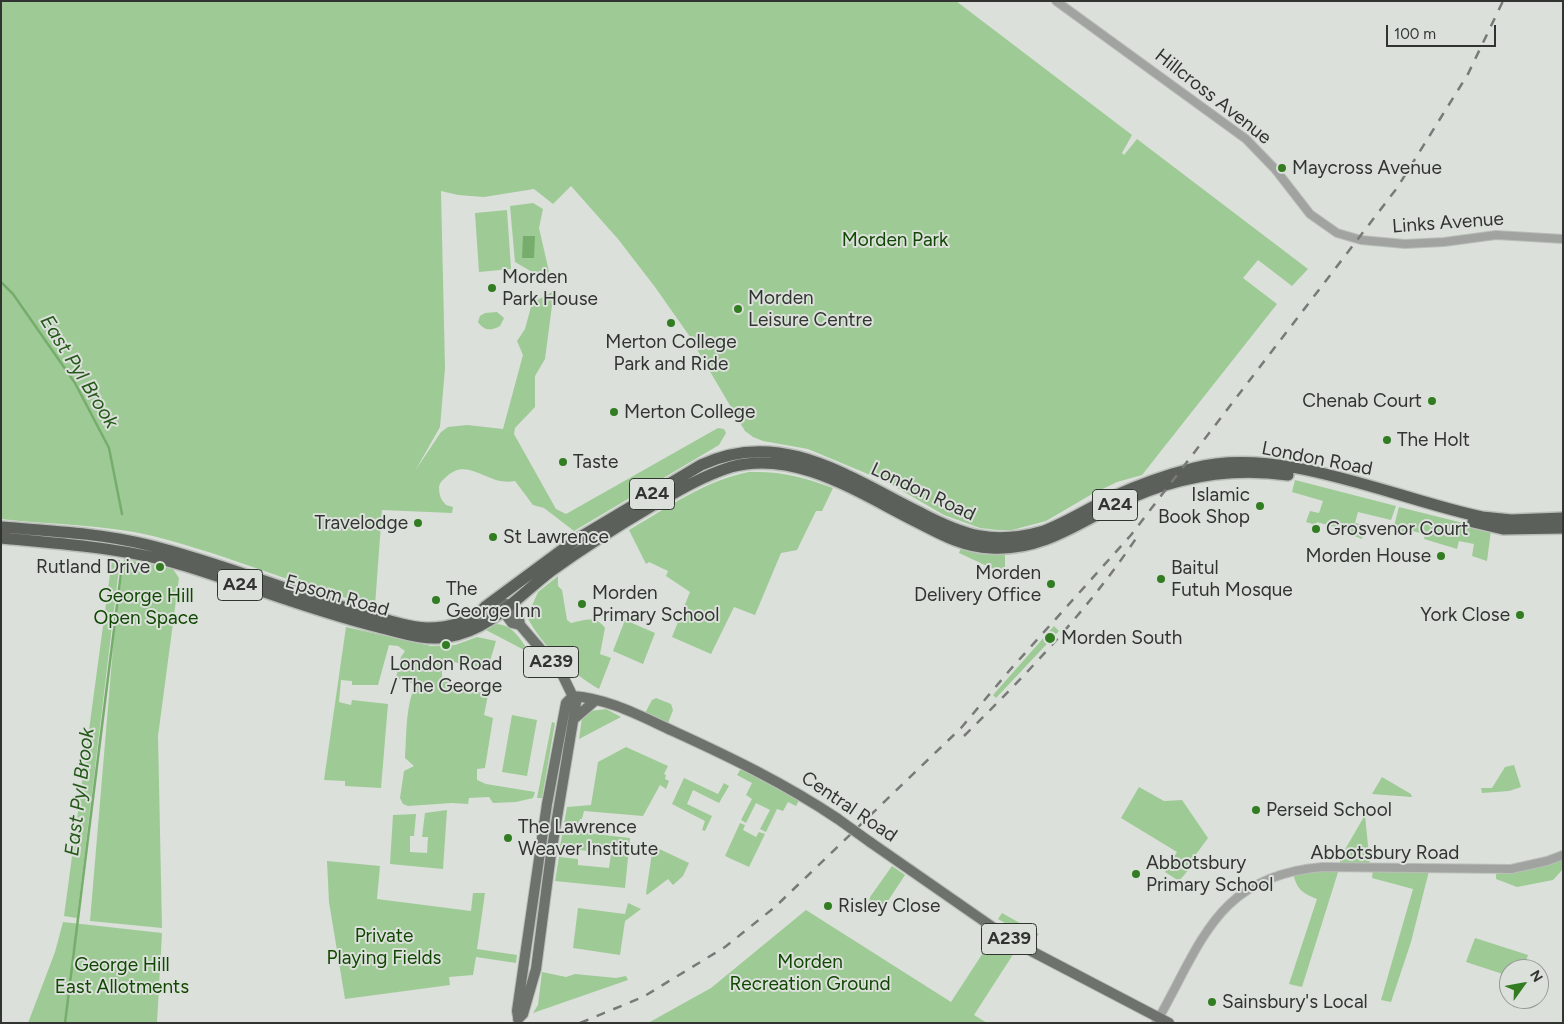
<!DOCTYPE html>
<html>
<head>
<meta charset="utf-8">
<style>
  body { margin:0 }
  #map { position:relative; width:1564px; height:1024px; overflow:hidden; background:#dbe0da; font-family:Figtree,sans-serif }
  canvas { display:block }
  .frame { position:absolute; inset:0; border:2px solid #323432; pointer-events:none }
  .north { position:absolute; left:1499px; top:959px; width:50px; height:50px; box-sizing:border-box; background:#dbe0da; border:1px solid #979b97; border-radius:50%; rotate:58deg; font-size:14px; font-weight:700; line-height:20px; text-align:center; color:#323432 }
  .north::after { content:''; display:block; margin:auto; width:18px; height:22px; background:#327c22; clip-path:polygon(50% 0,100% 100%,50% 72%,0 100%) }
  .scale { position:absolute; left:1386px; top:25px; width:110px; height:22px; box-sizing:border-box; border:2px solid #323432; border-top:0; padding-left:6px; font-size:15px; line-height:18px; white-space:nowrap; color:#323432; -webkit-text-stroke:4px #dbe0da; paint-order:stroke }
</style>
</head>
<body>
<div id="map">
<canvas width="1564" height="1024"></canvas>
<div class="frame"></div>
<div class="north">N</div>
<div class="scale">100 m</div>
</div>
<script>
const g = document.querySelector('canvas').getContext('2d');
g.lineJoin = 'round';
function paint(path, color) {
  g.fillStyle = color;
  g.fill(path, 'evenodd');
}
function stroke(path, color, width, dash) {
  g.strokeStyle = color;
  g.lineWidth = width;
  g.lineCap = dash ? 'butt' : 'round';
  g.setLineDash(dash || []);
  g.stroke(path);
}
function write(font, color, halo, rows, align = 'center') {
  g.font = font + ' Figtree,sans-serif';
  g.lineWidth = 4;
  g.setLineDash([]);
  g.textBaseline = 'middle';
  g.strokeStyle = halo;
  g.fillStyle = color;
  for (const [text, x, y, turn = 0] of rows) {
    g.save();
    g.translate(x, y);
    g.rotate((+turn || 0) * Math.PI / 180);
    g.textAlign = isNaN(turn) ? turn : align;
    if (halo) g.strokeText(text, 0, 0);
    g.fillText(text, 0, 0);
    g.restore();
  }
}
paint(new Path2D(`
  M 1,1 L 956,1 L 1132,135 L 1122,153 L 1124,155 L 1137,139 L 1308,269 L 1292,286 L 1258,260 L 1243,278 L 1277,304 L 1142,475 L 1117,482 L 1092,494 L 1046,521 L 1012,530 L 998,530 L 980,528 L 944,515 L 887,482 L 808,449 L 763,441 L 753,437 L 745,431 L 688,334 L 655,287 L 618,239 L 571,186 L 553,204 L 534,189 L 484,197 L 458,195 L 441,191 L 445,368 L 440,427 L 415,471 L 441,432 L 448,427 L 467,425 L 503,429 L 523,355 L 517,341 L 525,329 L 532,303 L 552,292 L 553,298 L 545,359 L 535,376 L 535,407 L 515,428 L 514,434 L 556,509 L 566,514 L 718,428 L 724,429 L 726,433 L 719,445 L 574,531 L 544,508 L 533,505 L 515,481 C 487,487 468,454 445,478 C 442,481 440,482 439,487 C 439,495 441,500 446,505 L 453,507 L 452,513 L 382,510 L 375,606 C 300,587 229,555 153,536 C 103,524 52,525 1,519 Z
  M 533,203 L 543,209 L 539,228 L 550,276 L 546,280 L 515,262 L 510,206 Z
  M 507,210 L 511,269 L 479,272 L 475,213 Z
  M 497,312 L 504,318 L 500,326 C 491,331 484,331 478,322 L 480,316 L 485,313 Z
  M 749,472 C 782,471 803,477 833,488 L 822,511 L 816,511 L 797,550 L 781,553 L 755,615 L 734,607 L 711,654 L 672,637 L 690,592 L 666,576 L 668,571 L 649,562 L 646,564 L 629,530 C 667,508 706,480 749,472 Z
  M 1295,480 L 1396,506 L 1391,520 L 1358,512 L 1355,523 L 1365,525 L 1362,539 L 1352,535 L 1352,532 L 1317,522 L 1316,525 L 1306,522 L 1310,511 L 1319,513 L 1323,501 L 1292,492 Z
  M 1399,507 L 1491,530 L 1487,561 L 1472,556 L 1474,544 L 1459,541 L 1457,549 L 1424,539 L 1425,534 L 1408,530 L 1407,534 L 1393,530 Z
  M 961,548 L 979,554 L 1005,555 L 1005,571 L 1002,573 L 959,553 Z
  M 112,559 L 120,560 L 77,918 L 64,916 Z
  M 124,559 L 173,569 L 179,578 L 158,736 L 162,928 L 90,921 L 114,636 Z
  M 558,576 L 558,586 L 562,590 L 567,620 L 571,623 C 585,620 596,615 605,628 L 600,654 L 611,658 L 599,689 C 570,672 543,647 527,617 L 538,592 Z
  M 625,620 L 655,633 L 643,664 L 613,651 Z
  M 495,624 C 513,624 520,639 530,653 L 484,629 Z
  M 1054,626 L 1059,631 L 996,698 L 993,695 Z
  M 346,627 L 431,646 L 455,645 L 477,637 L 496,641 L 487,671 L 447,660 L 442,670 L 442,680 L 488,695 L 484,715 L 493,718 L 485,768 L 477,769 L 477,780 L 486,784 L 535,792 L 533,798 L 516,802 L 493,803 L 489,797 L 469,798 L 468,804 L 452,803 L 408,806 L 403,804 L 400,798 L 404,771 L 414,766 L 405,758 C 407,732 405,703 418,680 L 412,683 L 396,678 L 401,657 L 405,651 L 398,646 L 389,645 L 378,685 L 352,685 L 352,681 L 341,680 L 339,702 L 351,705 L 352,700 L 388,704 L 381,788 L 345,786 L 345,781 L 324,780 Z
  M 656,698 L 671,704 L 673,710 L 667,726 L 644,715 L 652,700 Z
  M 606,709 L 621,717 L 579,739 L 582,718 L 590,711 Z
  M 512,715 L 537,720 L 527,776 L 502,772 Z
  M 552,722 L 555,723 L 542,798 L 537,798 Z
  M 626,747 L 668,766 L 664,774 L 666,775 L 665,779 L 669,781 L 666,789 L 660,785 L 643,816 L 584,811 L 582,819 L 580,819 L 578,832 L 630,838 L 625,888 L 555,881 L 559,857 L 578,859 L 578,865 L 609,868 L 611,854 L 580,850 L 579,856 L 559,852 L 567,807 L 591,805 L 598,762 Z
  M 1514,765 L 1521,787 L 1509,791 L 1482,793 L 1481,788 L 1492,788 L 1505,767 Z
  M 742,767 L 801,797 L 796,806 L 788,802 L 783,811 L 777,809 L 766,832 L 760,829 L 770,810 L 756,803 L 746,823 L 741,820 L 752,799 L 746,795 L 752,783 L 737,775 Z
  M 1382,777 L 1411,794 L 1412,797 L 1372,794 Z
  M 684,778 L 718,794 L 724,783 L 729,786 L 719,803 L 693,790 L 687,804 L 712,816 L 705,831 L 702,830 L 705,821 L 672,804 Z
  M 1139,787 L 1164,801 L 1182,800 L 1208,838 L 1194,857 L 1197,860 L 1179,881 L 1165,872 L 1177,852 L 1121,818 Z
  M 447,810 L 443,869 L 390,864 L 393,815 L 416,814 L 414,836 L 410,836 L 410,852 L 427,853 L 428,837 L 422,837 L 425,813 Z
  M 1365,815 L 1370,866 L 1340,865 L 1340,858 Z
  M 740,823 L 745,825 L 743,830 L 756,837 L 759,832 L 765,834 L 749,867 L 725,856 Z
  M 653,846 L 689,863 L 683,876 L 673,885 L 668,879 L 647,895 L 646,893 Z
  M 1563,859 L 1563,869 L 1553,880 L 1517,887 L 1496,879 L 1496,874 C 1519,872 1541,869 1563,859 Z
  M 327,861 L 380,866 L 377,899 L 471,911 L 473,893 L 485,893 L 477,949 L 517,955 L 516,963 L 476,957 L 473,975 L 449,977 L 450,985 L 345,999 L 329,902 Z
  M 892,866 L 905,875 L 884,907 L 874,909 L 869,903 L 870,897 Z
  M 1339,869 L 1302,987 L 1289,984 L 1317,899 C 1302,893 1296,889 1293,872 Z
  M 1373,869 L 1429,871 L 1411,942 L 1391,1002 L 1381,1000 L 1413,889 L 1372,878 Z
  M 628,903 L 641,909 L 625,921 L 620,955 L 573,948 L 578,908 L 625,914 Z
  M 806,910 L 951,1002 L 992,939 L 1014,953 L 974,1015 L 987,1023 L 648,1023 L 711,988 Z
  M 1002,913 L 1039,934 L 1034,940 L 998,919 Z
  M 63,922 L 162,933 L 157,1023 L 28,1023 L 55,952 Z
  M 1475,938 L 1528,955 L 1523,969 L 1509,969 L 1509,976 L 1466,962 Z
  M 542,972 L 566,977 L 575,974 L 616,978 L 626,976 L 628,980 L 533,1013 L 538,1005 Z`), '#9eca95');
paint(new Path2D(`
  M 523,236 L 535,236 L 534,258 L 522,258 Z`), '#77ad6c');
stroke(new Path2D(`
  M 1,282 L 13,294 L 75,383 L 109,448 L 122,514
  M 65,1023 L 122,565`), '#77ad6c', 2.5);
const minor = new Path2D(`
  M 1056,1 L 1246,139 L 1275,169 L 1310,214 L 1337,233 L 1361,240 L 1405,244 L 1444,242 L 1496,235 L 1563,239
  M 1156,1023 C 1202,943 1216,876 1322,867 L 1511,869 L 1547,861 L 1563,855`);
const major = new Path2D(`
  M 503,611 L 512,623 L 520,625
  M 480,613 L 488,613 L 502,603 C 513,604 519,615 520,625 L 562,674 L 576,703 L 551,854 L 536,969 L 523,1014 L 518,1019
  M 573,696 C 610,699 640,716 673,731 C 730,757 786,784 838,819
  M 575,718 L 596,700
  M 870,842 L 1014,942 L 1169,1023
  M 518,1017 L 517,1011 L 547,804 L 566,703 L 573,696`);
const highway = new Path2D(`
  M 1473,522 L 1503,529 L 1563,528
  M 1,527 C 50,531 100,533 148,545 C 219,562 286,591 357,611 C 379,617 403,627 427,628 C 446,628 473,623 485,607 L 577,539 L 701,465 C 781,427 850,478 921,513 C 940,523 959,532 980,536 C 1002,540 1023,537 1044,531 C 1068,522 1089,508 1112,497 C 1138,485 1166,475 1194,468 C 1282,445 1395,499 1482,517 L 1511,520 L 1563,518
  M 1,538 C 63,544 127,548 186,566 C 251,586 313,611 378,627 C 400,632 424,641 447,637 C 490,631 518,596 551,571 C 583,548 616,527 650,507 C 676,492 702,476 731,467 C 797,449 862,495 919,523 C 942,535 964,547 991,548 C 1038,551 1073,527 1113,506 C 1169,478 1226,466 1288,475`);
stroke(minor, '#b9beb8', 10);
stroke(major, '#b9beb8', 12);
stroke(highway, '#b9beb8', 14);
stroke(minor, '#a1a3a1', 8);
stroke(major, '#6e726d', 10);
stroke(highway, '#5c605b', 11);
stroke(new Path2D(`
  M 964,736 C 1028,673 1089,609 1139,534
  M 580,1023 L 643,997 L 725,947 L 775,907 L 961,728 L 1009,671 L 1131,535 L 1397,188 L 1468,74 L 1503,1`), '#777a76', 2.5, [9, 9]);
const majorBridge = new Path2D(`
  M 838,819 L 870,842`);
stroke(majorBridge, '#b9beb8', 12, []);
stroke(majorBridge, '#6e726d', 10);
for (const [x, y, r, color] of [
  [1282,168,5,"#327c22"],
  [492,288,5,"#327c22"],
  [738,309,5,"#327c22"],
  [671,323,5,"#327c22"],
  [1432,401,5,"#327c22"],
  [614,412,5,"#327c22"],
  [1387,440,5,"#327c22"],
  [563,462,5,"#327c22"],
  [1260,506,5,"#327c22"],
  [418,523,5,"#327c22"],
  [1316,529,5,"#327c22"],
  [493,537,5,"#327c22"],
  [1441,556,5,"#327c22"],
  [160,567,5,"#327c22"],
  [1161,579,5,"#327c22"],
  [1051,584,5,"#327c22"],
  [436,600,5,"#327c22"],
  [582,604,5,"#327c22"],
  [1520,615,5,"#327c22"],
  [1050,638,6,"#327c22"],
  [446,645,5,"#327c22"],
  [1256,810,5,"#327c22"],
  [508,838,5,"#327c22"],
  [1136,874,5,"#327c22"],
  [828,906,5,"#327c22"],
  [1212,1002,5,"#327c22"]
]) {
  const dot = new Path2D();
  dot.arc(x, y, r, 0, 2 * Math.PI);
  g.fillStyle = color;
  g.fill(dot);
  stroke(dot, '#dbe0da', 2);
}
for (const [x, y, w] of [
  [652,494,45],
  [1115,505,45],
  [240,585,45],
  [551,662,55],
  [1009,939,55]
]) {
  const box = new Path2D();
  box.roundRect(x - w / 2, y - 15.5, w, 31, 4);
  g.fillStyle = '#dbe0da';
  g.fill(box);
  stroke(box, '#323432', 1);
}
write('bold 18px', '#323432', null, [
  ["A24",652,494],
  ["A24",1115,505],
  ["A24",240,585],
  ["A239",551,662],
  ["A239",1009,939]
]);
write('19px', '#323432', '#dbe0da', [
  ["Hillcross Avenue",1213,97,38],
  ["Links Avenue",1448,223,-4],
  ["London Road",1317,459,11],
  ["London Road",923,492,25],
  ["Epsom Road",337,596,16],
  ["Central Road",849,807,34],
  ["Abbotsbury Road",1385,853]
]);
write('19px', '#323432', '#dbe0da', [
  ["Maycross Avenue",1292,168],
  ["Morden",502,277],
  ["Park House",502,299],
  ["Morden",748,298],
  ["Leisure Centre",748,320],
  ["Merton College",671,342,"center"],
  ["Park and Ride",671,364,"center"],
  ["Chenab Court",1422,401,"right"],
  ["Merton College",624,412],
  ["The Holt",1397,440],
  ["Taste",573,462],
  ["Islamic",1250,495,"right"],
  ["Book Shop",1250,517,"right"],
  ["Travelodge",408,523,"right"],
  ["Grosvenor Court",1326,529],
  ["St Lawrence",503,537],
  ["Morden House",1431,556,"right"],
  ["Rutland Drive",150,567,"right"],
  ["Baitul",1171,568],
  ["Futuh Mosque",1171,590],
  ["Morden",1041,573,"right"],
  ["Delivery Office",1041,595,"right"],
  ["The",446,589],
  ["George Inn",446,611],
  ["Morden",592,593],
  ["Primary School",592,615],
  ["York Close",1510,615,"right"],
  ["Morden South",1061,638],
  ["London Road",446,664,"center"],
  ["/ The George",446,686,"center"],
  ["Perseid School",1266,810],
  ["The Lawrence",518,827],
  ["Weaver Institute",518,849],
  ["Abbotsbury",1146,863],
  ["Primary School",1146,885],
  ["Risley Close",838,906],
  ["Sainsbury's Local",1222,1002]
], 'left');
write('19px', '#104702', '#dbe0da', [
  ["Morden Park",895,240],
  ["George Hill",146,596],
  ["Open Space",146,618],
  ["Private",384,936],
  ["Playing Fields",384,958],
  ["Morden",810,962],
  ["Recreation Ground",810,984],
  ["George Hill",122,965],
  ["East Allotments",122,987]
]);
write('italic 20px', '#245919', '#dbe0da', [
  ["East Pyl Brook",79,372,58],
  ["East Pyl Brook",80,792,-83]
]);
</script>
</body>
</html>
